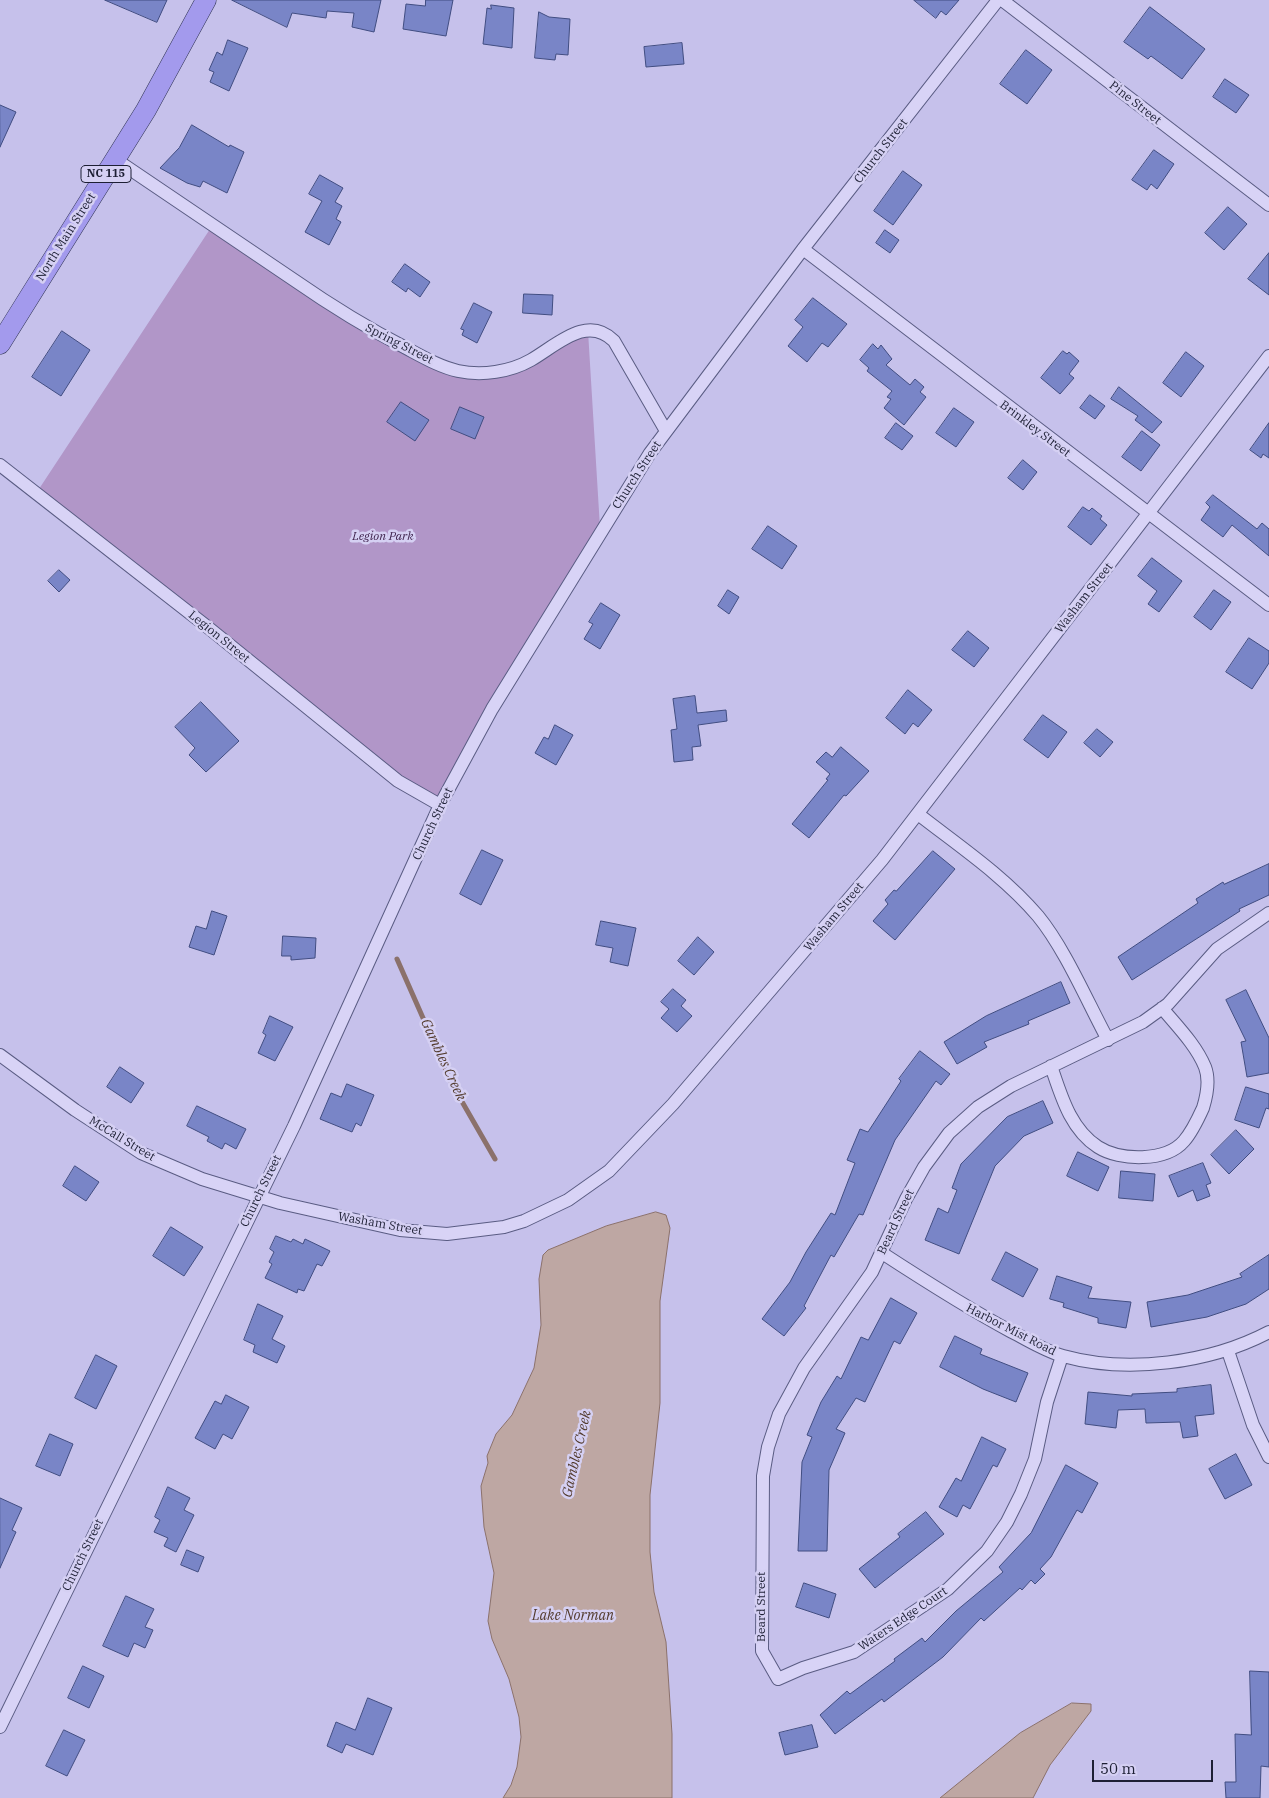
<!DOCTYPE html>
<html>
<head>
<meta charset="utf-8">
<style>
  body { margin:0 }
  #map { position:relative; width:1269px; height:1798px; overflow:hidden; background:#c6c1eb; font-family:"IBM Plex Serif",serif }
  canvas { display:block }
  .scale { position:absolute; left:1092px; top:1760px; width:121px; height:22px; box-sizing:border-box; border:2px solid #1d1f34; border-top:0; padding-left:6px; font-size:15px; line-height:18px; white-space:nowrap; color:#1d1f34; -webkit-text-stroke:4px #d5d0f3; paint-order:stroke }
</style>
</head>
<body>
<div id="map">
<canvas width="1269" height="1798"></canvas>
<div class="scale">50 m</div>
</div>
<script>
const g = document.querySelector('canvas').getContext('2d');
g.lineJoin = 'round';
function paint(path, color) {
  g.fillStyle = color;
  g.fill(path, 'evenodd');
}
function stroke(path, color, width, dash) {
  g.strokeStyle = color;
  g.lineWidth = width;
  g.lineCap = dash ? 'butt' : 'round';
  g.setLineDash(dash || []);
  g.stroke(path);
}
function write(font, color, halo, rows, align = 'center') {
  g.font = font + ' "IBM Plex Serif",serif';
  g.lineWidth = 5;
  g.setLineDash([]);
  g.textBaseline = 'middle';
  g.strokeStyle = halo;
  g.fillStyle = color;
  for (const [text, x, y, turn = 0] of rows) {
    g.save();
    g.translate(x, y);
    g.rotate((+turn || 0) * Math.PI / 180);
    g.textAlign = isNaN(turn) ? turn : align;
    if (halo) g.strokeText(text, 0, 0);
    g.fillText(text, 0, 0);
    g.restore();
  }
}
paint(new Path2D(`
  M 212,226 L 442,367 L 494,373 L 588,331 L 600,528 L 440,804 L 426,798 L 37,492 Z`), '#b196c8');
const water = new Path2D(`
  M 656,1212 L 666,1215 L 670,1228 L 660,1301 L 660,1403 L 650,1495 L 650,1552 L 654,1592 L 666,1642 L 672,1734 L 672,1798 L 503,1798 L 511,1785 L 517,1767 L 521,1737 L 519,1717 L 509,1679 L 492,1639 L 488,1621 L 494,1573 L 484,1527 L 481,1486 L 488,1463 L 487,1456 L 496,1434 L 512,1415 L 534,1368 L 541,1325 L 539,1279 L 543,1255 L 548,1250 L 606,1226 Z
  M 1072,1703 L 1091,1704 L 1091,1711 L 1050,1765 L 1033,1798 L 940,1798 L 1020,1733 Z`);
paint(water, '#bea7a3');
stroke(water, '#8b716b', 1);
stroke(new Path2D(`
  M 397,959 L 453,1086 L 495,1159`), '#8b716b', 5);
const building = new Path2D(`
  M 105,0 L 167,0 L 157,22 Z
  M 232,0 L 381,0 L 374,32 L 352,27 L 354,13 L 327,11 L 326,18 L 292,13 L 287,27 Z
  M 426,0 L 453,0 L 446,36 L 403,29 L 406,4 L 425,6 Z
  M 914,0 L 959,0 L 946,15 L 941,11 L 936,18 Z
  M 491,5 L 514,8 L 512,48 L 483,44 L 487,8 L 491,9 Z
  M 1150,7 L 1205,49 L 1182,79 L 1151,56 L 1148,59 L 1124,42 Z
  M 539,12 L 549,17 L 570,19 L 568,55 L 556,54 L 555,60 L 535,58 Z
  M 228,40 L 248,48 L 229,91 L 210,82 L 214,72 L 209,70 L 217,52 L 222,55 Z
  M 682,43 L 684,64 L 646,67 L 644,47 Z
  M 1026,50 L 1052,70 L 1027,104 L 1000,84 Z
  M 1225,79 L 1249,95 L 1236,113 L 1213,97 Z
  M 0,105 L 16,112 L 0,147 Z
  M 192,125 L 229,147 L 230,145 L 244,152 L 227,193 L 203,181 L 200,187 L 187,183 L 160,168 L 179,148 Z
  M 1154,150 L 1174,164 L 1157,189 L 1151,184 L 1147,190 L 1132,180 Z
  M 903,171 L 922,185 L 893,225 L 874,211 Z
  M 320,175 L 343,188 L 335,202 L 342,206 L 336,219 L 341,222 L 329,245 L 305,232 L 322,201 L 309,194 Z
  M 1228,207 L 1247,224 L 1224,250 L 1205,233 Z
  M 885,230 L 899,240 L 890,253 L 876,243 Z
  M 1269,253 L 1269,295 L 1248,279 Z
  M 405,264 L 430,282 L 420,297 L 408,288 L 406,292 L 392,282 Z
  M 524,294 L 553,295 L 552,315 L 523,313 Z
  M 813,298 L 847,324 L 828,347 L 822,343 L 807,362 L 788,346 L 803,327 L 795,320 Z
  M 474,303 L 492,312 L 477,343 L 462,335 L 464,330 L 461,329 Z
  M 62,331 L 90,350 L 61,396 L 32,377 Z
  M 873,344 L 878,349 L 881,345 L 892,359 L 886,365 L 910,385 L 915,379 L 924,387 L 920,392 L 926,397 L 904,425 L 884,408 L 891,399 L 887,397 L 892,391 L 867,371 L 869,368 L 860,360 Z
  M 1063,351 L 1067,354 L 1069,352 L 1079,361 L 1069,374 L 1074,378 L 1060,394 L 1041,378 Z
  M 1186,352 L 1204,366 L 1181,397 L 1163,383 Z
  M 1119,387 L 1162,422 L 1152,433 L 1135,420 L 1138,416 L 1111,399 Z
  M 1090,395 L 1105,406 L 1095,419 L 1080,408 Z
  M 401,402 L 429,420 L 415,441 L 387,422 Z
  M 460,407 L 484,417 L 475,439 L 451,429 Z
  M 954,408 L 974,422 L 956,447 L 936,433 Z
  M 896,423 L 913,436 L 902,450 L 885,438 Z
  M 1269,423 L 1269,458 L 1263,454 L 1261,458 L 1250,450 Z
  M 1142,431 L 1160,445 L 1141,471 L 1122,457 Z
  M 1023,460 L 1037,472 L 1023,490 L 1008,478 Z
  M 1213,495 L 1257,529 L 1262,523 L 1269,529 L 1269,556 L 1232,525 L 1223,537 L 1201,520 L 1210,507 L 1206,503 Z
  M 1083,507 L 1089,511 L 1092,508 L 1102,516 L 1100,519 L 1107,525 L 1091,545 L 1068,527 Z
  M 768,526 L 797,546 L 782,569 L 752,549 Z
  M 1152,558 L 1182,581 L 1159,612 L 1148,604 L 1157,591 L 1138,576 Z
  M 59,570 L 70,580 L 59,592 L 48,581 Z
  M 728,590 L 739,597 L 729,614 L 718,606 Z
  M 1214,590 L 1231,602 L 1211,630 L 1194,617 Z
  M 601,603 L 620,615 L 600,649 L 584,639 L 593,624 L 589,622 Z
  M 968,631 L 989,648 L 974,667 L 952,650 Z
  M 1249,638 L 1269,651 L 1269,663 L 1252,689 L 1226,672 Z
  M 908,690 L 932,710 L 918,727 L 913,723 L 905,734 L 886,718 Z
  M 695,696 L 697,713 L 726,710 L 727,721 L 698,725 L 701,746 L 692,747 L 693,760 L 674,762 L 671,730 L 677,729 L 673,699 Z
  M 201,702 L 239,741 L 206,772 L 189,755 L 195,748 L 175,727 Z
  M 1043,715 L 1067,732 L 1048,758 L 1024,740 Z
  M 555,725 L 573,735 L 556,765 L 535,753 L 544,737 L 548,739 Z
  M 1097,729 L 1113,742 L 1100,757 L 1084,743 Z
  M 841,747 L 869,771 L 846,796 L 844,795 L 809,838 L 792,824 L 828,780 L 826,779 L 830,774 L 816,762 L 826,752 L 832,757 Z
  M 482,850 L 503,860 L 481,905 L 460,894 Z
  M 933,851 L 955,869 L 895,940 L 873,921 L 888,904 L 885,900 L 894,890 L 896,891 Z
  M 1269,864 L 1269,895 L 1239,909 L 1240,911 L 1132,980 L 1118,957 L 1198,903 L 1196,899 L 1223,882 L 1224,884 Z
  M 212,911 L 227,916 L 214,955 L 189,947 L 196,926 L 206,929 Z
  M 601,921 L 636,928 L 628,966 L 610,962 L 613,948 L 596,945 Z
  M 283,936 L 316,938 L 315,958 L 291,960 L 291,956 L 282,956 Z
  M 698,937 L 714,952 L 694,975 L 678,961 Z
  M 1061,982 L 1070,1003 L 1028,1021 L 1029,1024 L 984,1042 L 987,1047 L 957,1064 L 944,1042 L 986,1016 Z
  M 673,989 L 686,1000 L 681,1006 L 692,1016 L 677,1032 L 661,1018 L 669,1009 L 661,1002 Z
  M 1246,990 L 1269,1038 L 1269,1073 L 1247,1077 L 1241,1042 L 1246,1041 L 1226,1000 Z
  M 270,1016 L 293,1027 L 275,1061 L 258,1053 L 266,1035 L 263,1033 Z
  M 920,1051 L 950,1074 L 941,1085 L 936,1081 L 895,1140 L 863,1215 L 859,1214 L 834,1257 L 831,1255 L 804,1306 L 806,1308 L 784,1336 L 762,1319 L 790,1282 L 806,1252 L 831,1213 L 835,1215 L 855,1163 L 847,1160 L 860,1129 L 868,1132 L 901,1081 L 899,1079 Z
  M 120,1067 L 144,1083 L 131,1103 L 107,1087 Z
  M 347,1084 L 374,1095 L 361,1126 L 356,1123 L 352,1132 L 320,1119 L 331,1093 L 341,1097 Z
  M 1246,1087 L 1269,1094 L 1269,1109 L 1266,1108 L 1259,1128 L 1235,1120 Z
  M 1043,1101 L 1053,1123 L 1024,1136 L 995,1166 L 959,1254 L 925,1240 L 938,1208 L 948,1213 L 957,1190 L 952,1188 L 961,1164 L 1007,1117 Z
  M 197,1106 L 246,1129 L 236,1149 L 225,1143 L 222,1149 L 207,1141 L 209,1137 L 187,1126 Z
  M 1236,1130 L 1254,1149 L 1229,1174 L 1211,1155 Z
  M 1078,1152 L 1109,1167 L 1098,1191 L 1067,1176 Z
  M 1203,1163 L 1211,1183 L 1206,1185 L 1210,1196 L 1197,1201 L 1193,1190 L 1178,1197 L 1169,1176 Z
  M 75,1166 L 99,1182 L 86,1201 L 63,1186 Z
  M 1121,1171 L 1155,1174 L 1153,1201 L 1119,1198 Z
  M 171,1227 L 203,1247 L 184,1276 L 153,1256 Z
  M 276,1236 L 291,1242 L 293,1239 L 303,1244 L 305,1239 L 330,1251 L 322,1266 L 317,1264 L 304,1291 L 298,1289 L 297,1293 L 265,1278 L 272,1264 L 269,1262 L 274,1252 L 270,1249 Z
  M 1006,1252 L 1038,1269 L 1023,1297 L 992,1280 Z
  M 1269,1255 L 1269,1289 L 1246,1304 L 1207,1317 L 1151,1327 L 1147,1302 L 1188,1295 L 1242,1277 L 1240,1274 Z
  M 1057,1276 L 1092,1287 L 1088,1298 L 1131,1302 L 1126,1328 L 1098,1323 L 1098,1318 L 1063,1307 L 1064,1303 L 1050,1299 Z
  M 891,1298 L 917,1313 L 900,1344 L 894,1341 L 865,1402 L 856,1398 L 836,1429 L 845,1433 L 829,1470 L 827,1551 L 798,1551 L 802,1462 L 812,1437 L 807,1435 L 821,1402 L 837,1376 L 841,1379 L 861,1337 L 868,1340 Z
  M 258,1304 L 283,1316 L 272,1339 L 285,1346 L 277,1363 L 253,1352 L 255,1345 L 244,1340 Z
  M 955,1336 L 982,1349 L 980,1354 L 1028,1373 L 1016,1402 L 983,1389 L 940,1367 Z
  M 96,1355 L 117,1366 L 96,1409 L 75,1398 Z
  M 1211,1385 L 1214,1414 L 1195,1416 L 1198,1436 L 1183,1438 L 1180,1422 L 1146,1423 L 1145,1409 L 1118,1410 L 1116,1428 L 1085,1424 L 1088,1392 L 1132,1396 L 1132,1394 L 1177,1392 L 1177,1389 Z
  M 226,1395 L 249,1407 L 232,1439 L 223,1434 L 215,1449 L 195,1438 L 215,1401 L 221,1404 Z
  M 50,1434 L 73,1444 L 60,1476 L 36,1466 Z
  M 982,1437 L 1006,1449 L 997,1467 L 993,1465 L 970,1509 L 963,1505 L 957,1517 L 939,1507 L 956,1478 L 961,1481 Z
  M 1236,1454 L 1252,1485 L 1225,1499 L 1209,1469 Z
  M 1066,1465 L 1098,1483 L 1082,1513 L 1077,1510 L 1051,1557 L 1040,1569 L 1045,1574 L 1035,1584 L 1031,1580 L 1022,1590 L 1020,1588 L 984,1621 L 981,1618 L 943,1657 L 884,1702 L 882,1699 L 835,1734 L 820,1715 L 847,1691 L 850,1694 L 895,1661 L 894,1659 L 922,1638 L 925,1642 L 956,1611 L 1003,1572 L 999,1567 L 1031,1533 Z
  M 168,1487 L 190,1498 L 184,1510 L 194,1515 L 176,1552 L 164,1546 L 168,1538 L 154,1532 L 160,1520 L 155,1517 Z
  M 0,1498 L 22,1508 L 12,1530 L 16,1532 L 0,1568 Z
  M 926,1512 L 944,1534 L 875,1588 L 859,1569 L 900,1537 L 898,1534 Z
  M 187,1550 L 204,1557 L 198,1572 L 181,1565 Z
  M 804,1583 L 836,1594 L 829,1618 L 796,1607 Z
  M 126,1596 L 154,1609 L 145,1627 L 153,1630 L 145,1648 L 134,1643 L 128,1657 L 103,1646 Z
  M 83,1666 L 104,1676 L 89,1708 L 68,1698 Z
  M 1250,1671 L 1269,1672 L 1269,1767 L 1261,1766 L 1260,1798 L 1226,1798 L 1225,1782 L 1236,1782 L 1235,1734 L 1251,1735 Z
  M 368,1698 L 392,1708 L 373,1755 L 346,1744 L 342,1753 L 327,1746 L 336,1722 L 355,1730 Z
  M 812,1725 L 818,1747 L 785,1755 L 779,1733 Z
  M 64,1730 L 85,1740 L 67,1776 L 46,1766 Z`);
paint(building, '#7985c7');
stroke(building, '#414d81', 1);
const minor = new Path2D(`
  M 1002,0 L 1269,205
  M 115,159 C 174,199 234,239 294,280 C 330,305 367,328 406,348 C 423,357 440,367 458,371 C 482,376 510,372 531,360 C 557,345 587,314 614,341 L 666,431
  M 803,249 L 1269,605
  M 0,465 L 205,625 L 398,781 L 440,805
  M 918,814 C 959,846 1004,876 1038,916 C 1065,949 1087,1001 1108,1040
  M 0,1055 L 75,1110 L 141,1153 L 202,1179 L 280,1203 L 400,1230 L 447,1234 L 504,1227 L 524,1221 L 568,1200 L 609,1171 L 673,1104 L 882,860 L 1269,356
  M 1051,1066 C 1061,1095 1070,1129 1098,1147 C 1120,1161 1166,1162 1184,1141 C 1192,1132 1198,1119 1203,1108 C 1207,1095 1210,1080 1205,1067 C 1196,1045 1177,1026 1162,1008
  M 882,1253 C 925,1281 967,1308 1012,1332 C 1028,1340 1045,1351 1063,1356 C 1128,1374 1210,1363 1269,1332
  M 1228,1351 L 1253,1425 L 1269,1457
  M 1062,1356 L 1047,1402 L 1035,1459 L 1021,1494 L 1007,1522 L 987,1551 L 948,1589 L 854,1652 L 803,1668 L 778,1679 L 762,1651 L 763,1476 L 768,1447 L 779,1414 L 804,1368 L 872,1272 L 906,1199 L 924,1167 L 949,1133 L 978,1107 L 1011,1086 L 1143,1022 L 1168,1004 L 1217,949 L 1269,913
  M 0,1727 L 294,1126 L 440,805 L 492,709 L 650,453 L 803,249 L 998,0`);
const primary = new Path2D(`
  M 0,344 L 146,110 L 206,0`);
stroke(minor, '#5a5c83', 14);
stroke(primary, '#2e3251', 21);
stroke(minor, '#d8d3f6', 12);
stroke(primary, '#a39aed', 20);
for (const [x, y, w] of [
  [106,174,50]
]) {
  const box = new Path2D();
  box.roundRect(x - w / 2, y - 8.5, w, 17, 4);
  g.fillStyle = '#d5d0f3';
  g.fill(box);
  stroke(box, '#1d1f34', 1);
}
write('bold 11px', '#1d1f34', null, [
  ["NC 115",106,174]
]);
write('12px', '#1d1f34', '#d5d0f3', [
  ["Pine Street",1135,103,38],
  ["Church Street",881,151,-52],
  ["North Main Street",66,237,-58],
  ["Spring Street",399,344,27],
  ["Brinkley Street",1035,429,37],
  ["Church Street",637,475,-57],
  ["Washam Street",1084,598,-52],
  ["Legion Street",219,637,39],
  ["Church Street",433,824,-65],
  ["Washam Street",834,917,-50],
  ["McCall Street",122,1139,31],
  ["Church Street",261,1191,-64],
  ["Beard Street",896,1222,-65],
  ["Washam Street",380,1224,10],
  ["Harbor Mist Road",1011,1330,27],
  ["Church Street",83,1555,-64],
  ["Beard Street",762,1607,-90],
  ["Waters Edge Court",903,1619,-34]
]);
write('italic 12px', '#41254f', '#d5d0f3', [
  ["Legion Park",383,537]
]);
write('italic 14px', '#533b2d', '#d5d0f3', [
  ["Gambles Creek",443,1060,65],
  ["Gambles Creek",577,1454,-77],
  ["Lake Norman",573,1616]
]);
</script>
</body>
</html>
